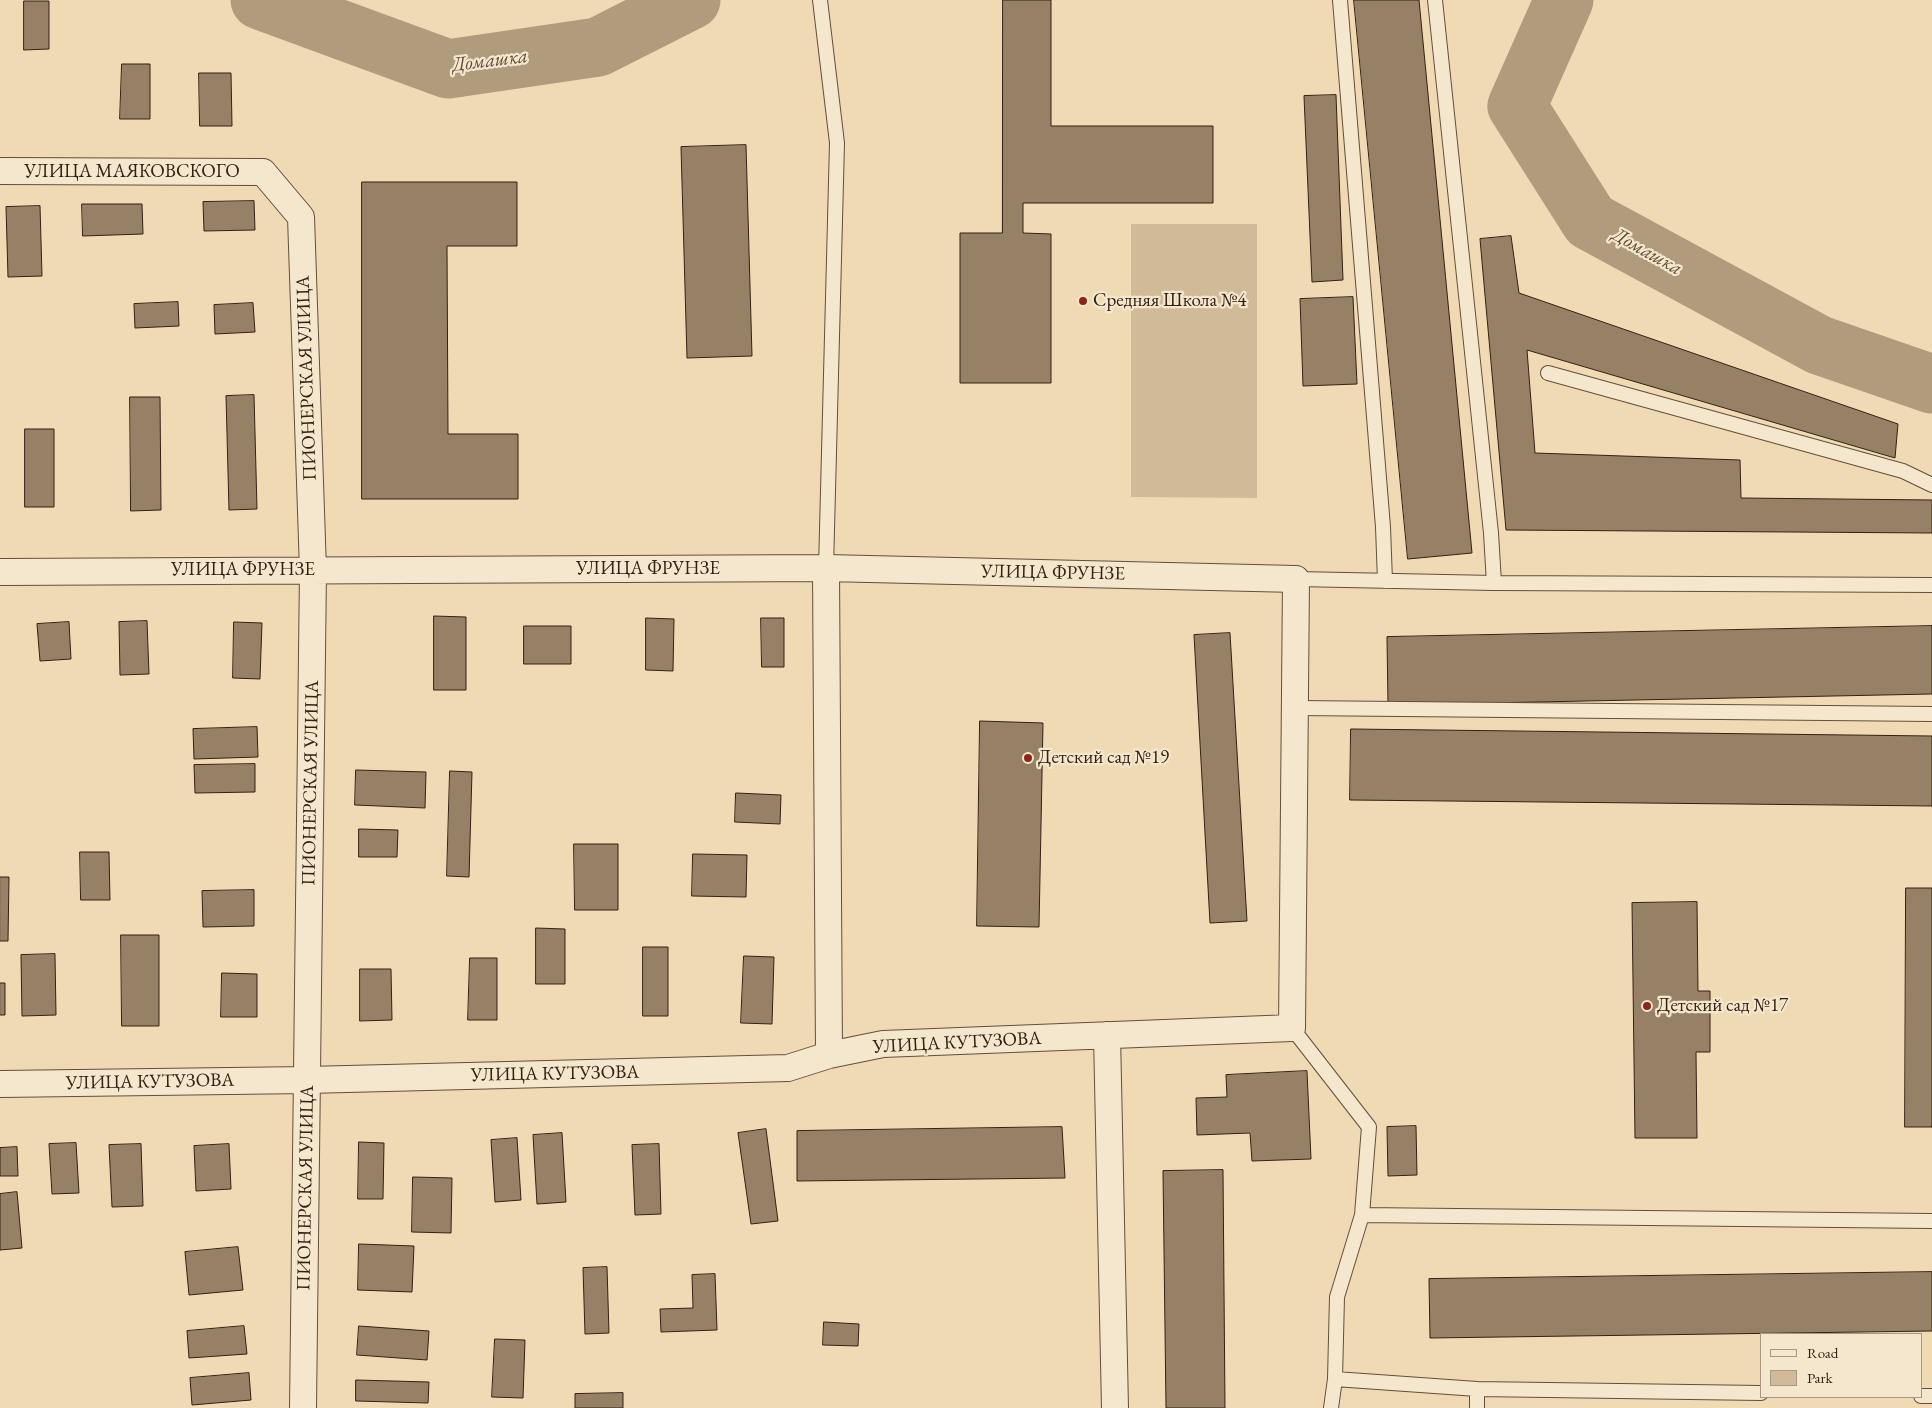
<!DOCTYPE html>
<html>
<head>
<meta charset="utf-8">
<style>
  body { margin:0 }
  #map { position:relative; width:1932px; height:1408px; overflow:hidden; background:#f0dab3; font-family:"EB Garamond",serif }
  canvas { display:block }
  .legend { position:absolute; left:1760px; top:1333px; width:162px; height:65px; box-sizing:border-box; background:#f5e7ce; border:1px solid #a89784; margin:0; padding:6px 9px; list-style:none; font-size:15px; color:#342014 }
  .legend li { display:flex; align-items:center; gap:10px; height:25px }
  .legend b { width:25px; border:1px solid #a89784 }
</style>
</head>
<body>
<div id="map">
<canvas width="1932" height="1408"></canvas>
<ul class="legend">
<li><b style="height:6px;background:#f5e7ce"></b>Road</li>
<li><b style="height:14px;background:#d0ba98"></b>Park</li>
</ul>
</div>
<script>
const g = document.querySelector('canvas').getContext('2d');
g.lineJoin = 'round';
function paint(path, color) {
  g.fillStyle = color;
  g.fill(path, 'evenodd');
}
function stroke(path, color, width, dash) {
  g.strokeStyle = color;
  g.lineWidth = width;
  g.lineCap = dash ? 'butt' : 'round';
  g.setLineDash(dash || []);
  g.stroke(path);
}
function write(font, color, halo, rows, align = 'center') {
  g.font = font + ' "EB Garamond",serif';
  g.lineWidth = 4.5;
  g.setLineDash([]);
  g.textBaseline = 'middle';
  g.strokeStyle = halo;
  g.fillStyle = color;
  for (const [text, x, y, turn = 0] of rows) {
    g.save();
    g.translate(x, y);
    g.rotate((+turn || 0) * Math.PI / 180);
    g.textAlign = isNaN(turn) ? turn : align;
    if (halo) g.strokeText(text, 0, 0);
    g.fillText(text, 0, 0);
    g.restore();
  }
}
paint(new Path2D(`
  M 1131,224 L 1257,224 L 1257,498 L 1131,497 Z`), '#d0ba98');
stroke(new Path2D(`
  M 260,0 L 448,69 L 598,47 L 691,0
  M 1564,0 L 1517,106 L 1590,221 L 1819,345 L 1932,384`), '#b09b7d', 59);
const building = new Path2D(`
  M 1003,0 L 1051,0 L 1051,126 L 1213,126 L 1213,203 L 1023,203 L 1023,233 L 1051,234 L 1051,383 L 960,383 L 960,233 L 1002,233 Z
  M 1354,0 L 1419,0 L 1472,553 L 1408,559 Z
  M 24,1 L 49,1 L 49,49 L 24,50 Z
  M 122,64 L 150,64 L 150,119 L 120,119 Z
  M 199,73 L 231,73 L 232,126 L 200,126 Z
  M 1336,95 L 1343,280 L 1312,282 L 1304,96 Z
  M 746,145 L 752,356 L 687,358 L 681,147 Z
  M 362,182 L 517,182 L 517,246 L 447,246 L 448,434 L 518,434 L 518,499 L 362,499 Z
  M 254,201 L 255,230 L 204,231 L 203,202 Z
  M 82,204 L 142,204 L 143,234 L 83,236 Z
  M 40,206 L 42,276 L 8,277 L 6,207 Z
  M 1511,236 L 1519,293 L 1898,424 L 1895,458 L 1527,350 L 1535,453 L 1740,460 L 1741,498 L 1932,500 L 1932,533 L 1506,530 L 1480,239 Z
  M 1353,297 L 1357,384 L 1303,386 L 1300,299 Z
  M 178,302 L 179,326 L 135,328 L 134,304 Z
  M 253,303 L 255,332 L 215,334 L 214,305 Z
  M 254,395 L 257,509 L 229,510 L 226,396 Z
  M 130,397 L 160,397 L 161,510 L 131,511 Z
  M 25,429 L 54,429 L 54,507 L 25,507 Z
  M 434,616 L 466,617 L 466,690 L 434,690 Z
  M 646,618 L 674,619 L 673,671 L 646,670 Z
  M 761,618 L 784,618 L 784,667 L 762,667 Z
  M 147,621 L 149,674 L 120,675 L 119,622 Z
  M 69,622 L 71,659 L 40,661 L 37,624 Z
  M 234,622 L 262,623 L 260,679 L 233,678 Z
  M 524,626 L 571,626 L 571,664 L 524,664 Z
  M 1932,626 L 1932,694 L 1388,705 L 1387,637 Z
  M 1230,633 L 1247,921 L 1210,923 L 1194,635 Z
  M 980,721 L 1043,723 L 1039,927 L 977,926 Z
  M 257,727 L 258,757 L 194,759 L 193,729 Z
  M 1351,729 L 1932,736 L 1932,806 L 1350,800 Z
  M 255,764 L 255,792 L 195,793 L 194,765 Z
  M 356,770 L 426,772 L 425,808 L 355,805 Z
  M 450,771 L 472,772 L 469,877 L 447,876 Z
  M 736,793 L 781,795 L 780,824 L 735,822 Z
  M 359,829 L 398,830 L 397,857 L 359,857 Z
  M 574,844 L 618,844 L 618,910 L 575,910 Z
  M 80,852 L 109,852 L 110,900 L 81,900 Z
  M 693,854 L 747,855 L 746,897 L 692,896 Z
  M 0,877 L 9,877 L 8,941 L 0,941 Z
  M 1906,888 L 1932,888 L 1932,1127 L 1905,1127 Z
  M 254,890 L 254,926 L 203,927 L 202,891 Z
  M 1697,902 L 1698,991 L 1710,991 L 1710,1052 L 1696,1052 L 1697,1138 L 1635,1138 L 1632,903 Z
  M 536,928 L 565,929 L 565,984 L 536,984 Z
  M 121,935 L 159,935 L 159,1026 L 122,1026 Z
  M 643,947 L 668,947 L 668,1016 L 643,1016 Z
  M 55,954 L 56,1015 L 22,1016 L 21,955 Z
  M 744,956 L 774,957 L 772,1024 L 741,1023 Z
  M 470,958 L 497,958 L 497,1020 L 468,1020 Z
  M 360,969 L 391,969 L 392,1020 L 360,1021 Z
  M 222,973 L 257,974 L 257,1017 L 221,1017 Z
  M 0,983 L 5,983 L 5,1015 L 0,1015 Z
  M 1307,1071 L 1311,1159 L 1252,1161 L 1250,1133 L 1197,1135 L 1196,1098 L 1227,1097 L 1226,1075 Z
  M 1416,1126 L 1417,1175 L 1388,1176 L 1387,1127 Z
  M 1062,1127 L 1065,1178 L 797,1181 L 797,1131 Z
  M 766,1129 L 778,1221 L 751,1224 L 738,1133 Z
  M 562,1133 L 566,1202 L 537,1204 L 533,1135 Z
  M 517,1138 L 521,1200 L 495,1202 L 491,1140 Z
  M 359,1142 L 384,1143 L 383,1199 L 358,1199 Z
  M 76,1143 L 79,1193 L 52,1194 L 49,1144 Z
  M 141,1144 L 143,1206 L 112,1207 L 109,1145 Z
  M 229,1144 L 231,1189 L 196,1191 L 194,1146 Z
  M 659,1144 L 661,1214 L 635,1215 L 632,1145 Z
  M 17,1147 L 18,1176 L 0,1176 L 0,1148 Z
  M 1223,1170 L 1225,1408 L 1166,1408 L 1163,1171 Z
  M 413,1177 L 452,1178 L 451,1233 L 412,1232 Z
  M 17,1192 L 22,1248 L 0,1250 L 0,1194 Z
  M 359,1244 L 414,1246 L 412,1292 L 358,1290 Z
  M 238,1247 L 243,1290 L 189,1295 L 185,1252 Z
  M 607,1267 L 609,1333 L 585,1334 L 583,1268 Z
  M 1932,1272 L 1932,1331 L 1430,1338 L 1429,1279 Z
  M 715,1274 L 717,1330 L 661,1332 L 660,1309 L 693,1308 L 692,1275 Z
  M 824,1322 L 859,1324 L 858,1346 L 823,1345 Z
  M 244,1326 L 247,1354 L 189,1358 L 187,1331 Z
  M 359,1326 L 429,1331 L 427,1360 L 357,1355 Z
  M 495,1339 L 525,1340 L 523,1398 L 492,1397 Z
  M 249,1373 L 251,1400 L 192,1405 L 190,1378 Z
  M 356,1380 L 429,1382 L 428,1403 L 356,1401 Z
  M 623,1393 L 623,1408 L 575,1408 L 575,1394 Z`);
paint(building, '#968167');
stroke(building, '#342014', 1);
const lane = new Path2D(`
  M 820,0 L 837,143 L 826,568
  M 1340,0 L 1383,527 L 1385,581
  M 1435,0 L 1491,533 L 1494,583
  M 1548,373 L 1903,471 L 1932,485
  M 1296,579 L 1494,583 L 1932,585
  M 1295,708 L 1932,714
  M 1292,1028 L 1369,1127 L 1362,1215 L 1932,1221
  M 1335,1379 L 1477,1389
  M 1921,1396 L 1932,1396
  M 1331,1408 L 1335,1379 L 1337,1297 L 1362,1215
  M 1477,1408 L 1477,1389 L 1761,1393`);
const street = new Path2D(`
  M 0,171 L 263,172 L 301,217 L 313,570 L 303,1408
  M 826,568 L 829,1055
  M 0,572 L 826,568 L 1296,579 L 1292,1028 L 883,1044 L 829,1055 L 788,1068 L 307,1080 L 0,1084
  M 1107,1035 L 1115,1408`);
stroke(lane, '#634e3c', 16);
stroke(street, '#634e3c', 28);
stroke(lane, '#f5e7ce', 14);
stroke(street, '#f5e7ce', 26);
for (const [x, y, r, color] of [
  [1083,301,5,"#8f2418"],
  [1028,758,5,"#8f2418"],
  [1647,1006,5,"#8f2418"]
]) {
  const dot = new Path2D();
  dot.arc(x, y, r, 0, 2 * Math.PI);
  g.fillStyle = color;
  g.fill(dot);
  stroke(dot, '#f5e7ce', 2);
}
write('19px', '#342014', '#f5e7ce', [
  ["УЛИЦА МАЯКОВСКОГО",132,172],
  ["ПИОНЕРСКАЯ УЛИЦА",307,378,-92],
  ["УЛИЦА ФРУНЗЕ",648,569],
  ["УЛИЦА ФРУНЗЕ",243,570],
  ["УЛИЦА ФРУНЗЕ",1053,573,1],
  ["ПИОНЕРСКАЯ УЛИЦА",311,783,-89],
  ["УЛИЦА КУТУЗОВА",957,1043,-3],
  ["УЛИЦА КУТУЗОВА",555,1074,-1],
  ["УЛИЦА КУТУЗОВА",150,1082,-1],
  ["ПИОНЕРСКАЯ УЛИЦА",306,1188,-89]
]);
write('19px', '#342014', '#f5e7ce', [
  ["Средняя Школа №4",1093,301],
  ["Детский сад №19",1038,758],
  ["Детский сад №17",1657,1006]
], 'left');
write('italic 20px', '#5f4b39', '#f5e7ce', [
  ["Домашка",490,61,-7],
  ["Домашка",1647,252,29]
]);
</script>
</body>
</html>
